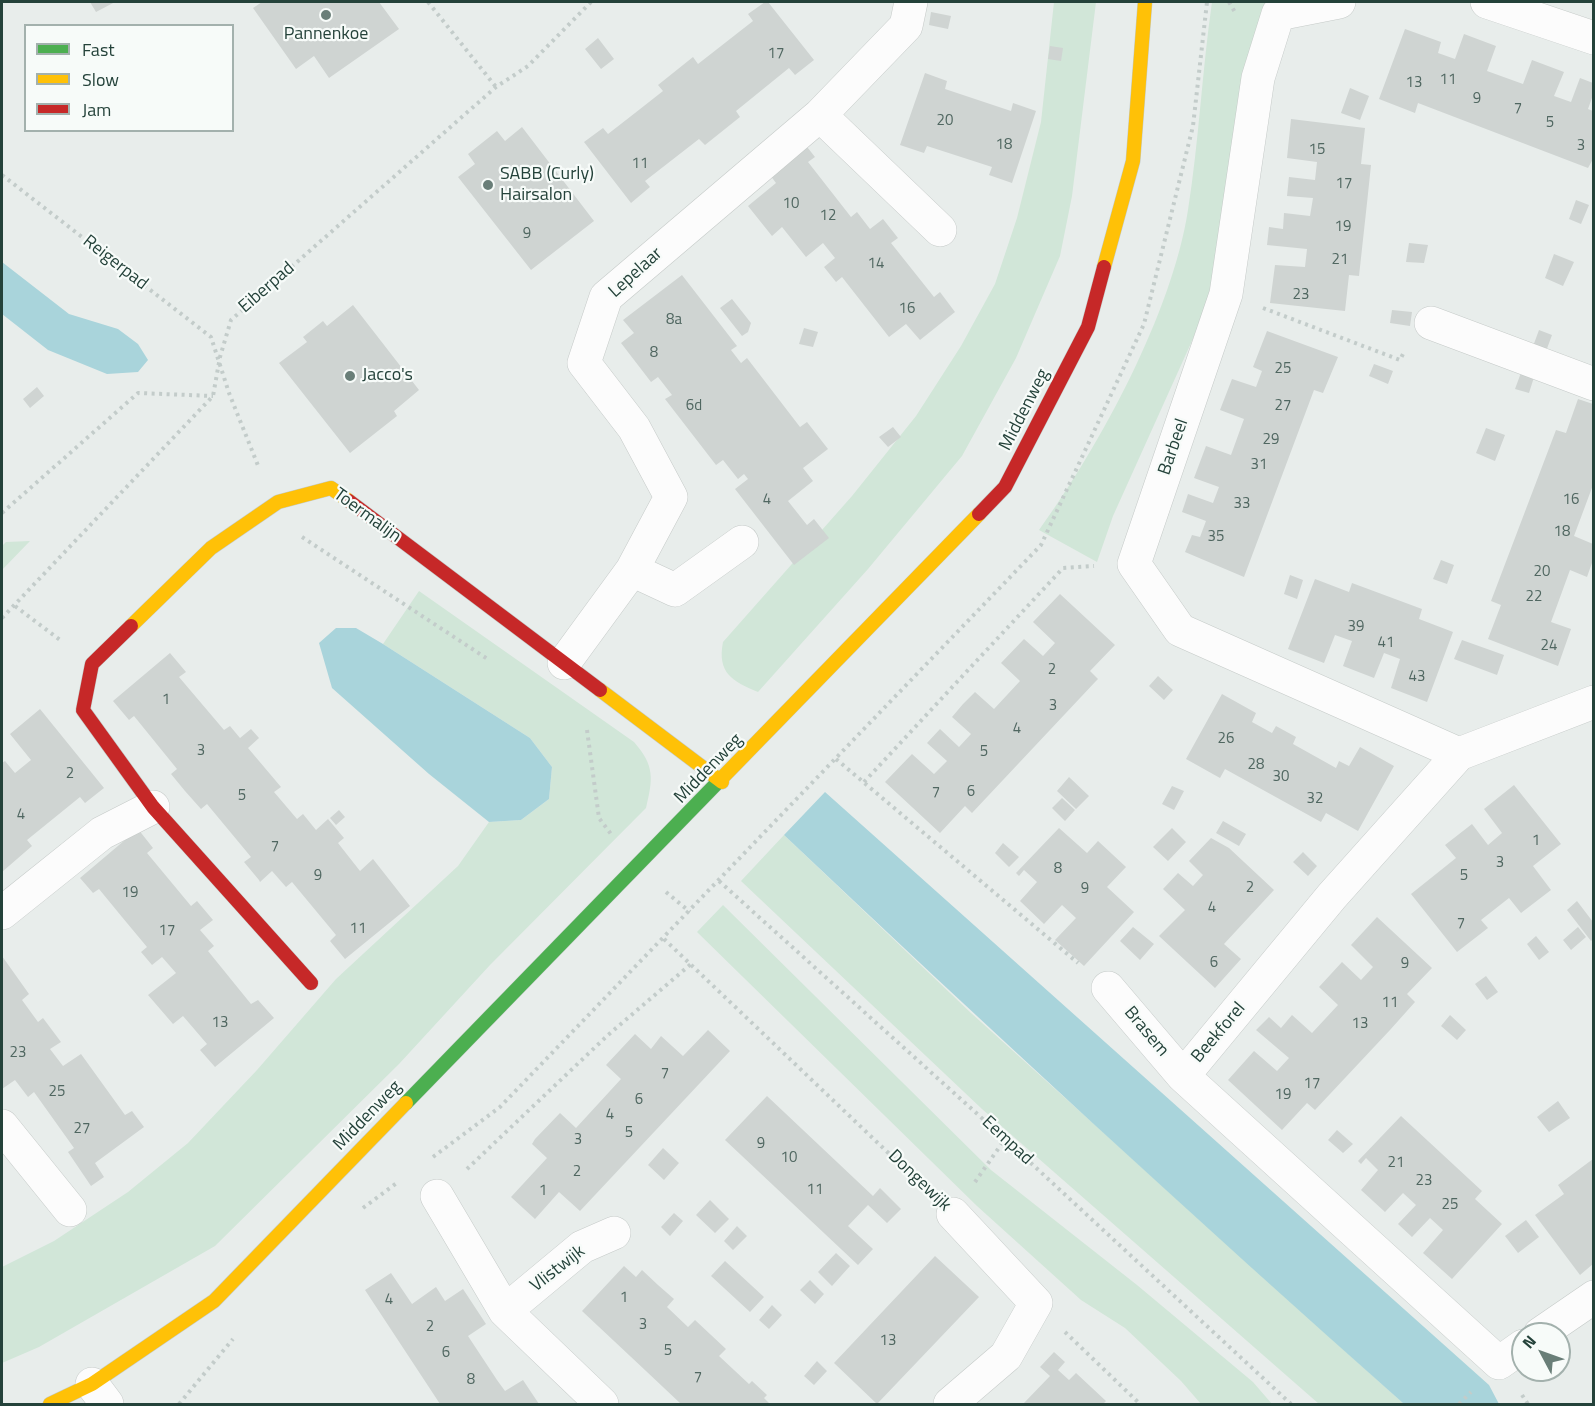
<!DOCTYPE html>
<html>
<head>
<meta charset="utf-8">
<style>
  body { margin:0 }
  #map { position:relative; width:1595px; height:1406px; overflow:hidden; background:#e8edeb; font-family:"Titillium Web",sans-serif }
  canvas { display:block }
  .frame { position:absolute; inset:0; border:3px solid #24423a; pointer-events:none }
  .legend { position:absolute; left:24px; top:24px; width:210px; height:108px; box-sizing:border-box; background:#f7fbf9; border:2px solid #a3b1ad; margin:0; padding:8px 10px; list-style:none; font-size:18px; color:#24423a }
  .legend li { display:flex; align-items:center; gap:12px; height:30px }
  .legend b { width:30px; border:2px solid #a3b1ad }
  .north { position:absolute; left:1511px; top:1322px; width:60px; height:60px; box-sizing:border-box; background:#f7fbf9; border:2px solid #a3b1ad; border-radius:50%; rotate:311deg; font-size:16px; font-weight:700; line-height:24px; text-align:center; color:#24423a }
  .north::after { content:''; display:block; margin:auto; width:21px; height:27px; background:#697e78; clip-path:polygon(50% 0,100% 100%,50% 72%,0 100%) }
</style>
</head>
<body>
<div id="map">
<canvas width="1595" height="1406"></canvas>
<div class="frame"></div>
<ul class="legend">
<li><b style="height:8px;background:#4caf50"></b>Fast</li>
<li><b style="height:8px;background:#ffc107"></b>Slow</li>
<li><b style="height:8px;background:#c62828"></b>Jam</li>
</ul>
<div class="north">N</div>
</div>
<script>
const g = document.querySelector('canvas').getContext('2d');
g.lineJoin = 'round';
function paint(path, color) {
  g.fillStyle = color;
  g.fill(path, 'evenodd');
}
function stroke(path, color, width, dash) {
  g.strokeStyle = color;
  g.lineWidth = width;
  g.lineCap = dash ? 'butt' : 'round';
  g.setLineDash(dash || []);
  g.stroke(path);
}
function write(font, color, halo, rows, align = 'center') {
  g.font = font + ' "Titillium Web",sans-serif';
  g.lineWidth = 4.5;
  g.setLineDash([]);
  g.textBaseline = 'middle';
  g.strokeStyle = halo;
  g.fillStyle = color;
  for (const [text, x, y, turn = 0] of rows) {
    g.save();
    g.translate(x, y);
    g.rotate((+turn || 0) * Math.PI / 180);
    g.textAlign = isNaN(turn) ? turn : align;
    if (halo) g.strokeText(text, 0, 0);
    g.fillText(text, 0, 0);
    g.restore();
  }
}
paint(new Path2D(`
  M 1054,2 L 1096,2 L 1072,196 L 1060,256 L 1016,358 L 962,456 L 868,569 L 758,692 C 732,681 717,673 723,642 L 852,496 L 916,416 L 961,346 L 995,284 L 1017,218 L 1041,122 Z
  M 1212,2 L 1277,2 L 1205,312 L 1113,516 L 1097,562 L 1039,530 C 1100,446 1172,313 1188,210 C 1199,141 1202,71 1212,2 Z
  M 30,541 L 2,570 L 2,546 L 6,542 Z
  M 419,591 L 634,742 C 655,766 653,779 646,808 L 490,965 L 399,1064 L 215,1246 L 39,1347 L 2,1363 L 2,1267 L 54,1241 L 128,1192 L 188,1143 L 257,1070 L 336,979 L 458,866 L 489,822 L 521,820 L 549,799 L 552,767 L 530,738 L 383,644 Z
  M 784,835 L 971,1013 L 1404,1404 L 1319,1404 L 982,1109 L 741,881 Z
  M 723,905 L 991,1170 L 1137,1285 L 1253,1382 L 1272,1404 L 1201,1404 L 1181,1381 L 1125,1328 L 1081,1300 L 977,1206 L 697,932 Z`), '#d1e6d8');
paint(new Path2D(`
  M 2,262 L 69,314 L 118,329 L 138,344 L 148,360 L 138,372 L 107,374 L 48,350 L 2,314 Z
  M 336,628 L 356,628 L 383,644 L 530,738 L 552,767 L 549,799 L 521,820 L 489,822 L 429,774 L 332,688 L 319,643 Z
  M 825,792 L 1489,1385 L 1499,1404 L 1404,1404 C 1194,1218 988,1028 784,835 Z`), '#a9d4db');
paint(new Path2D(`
  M 90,2 L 115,2 L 96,12 Z
  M 262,2 L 379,2 L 399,29 L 329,78 L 314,56 L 296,69 L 253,8 Z
  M 765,2 L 768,2 L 814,60 L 795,75 L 789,68 L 736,111 L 740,117 L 705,145 L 699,139 L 645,181 L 650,187 L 631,203 L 584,142 L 603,128 L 608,134 L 635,113 L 663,91 L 658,85 L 693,57 L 698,64 L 753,21 L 748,14 Z
  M 931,12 L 951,16 L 948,29 L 929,25 Z
  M 1405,29 L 1441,42 L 1438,53 L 1455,59 L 1464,34 L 1496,46 L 1487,71 L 1523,84 L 1532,60 L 1564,72 L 1554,96 L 1571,102 L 1580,78 L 1593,83 L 1593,95 L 1588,109 L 1593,111 L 1593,159 L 1588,168 L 1418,103 L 1415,113 L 1379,99 Z
  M 598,38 L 614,59 L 601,69 L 585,49 Z
  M 1050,46 L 1063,48 L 1061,61 L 1048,59 Z
  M 925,73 L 947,81 L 945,89 L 1011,111 L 1013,103 L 1036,111 L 1012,183 L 989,175 L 992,167 L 927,146 L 924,153 L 900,145 Z
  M 1350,88 L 1369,96 L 1360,120 L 1341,113 Z
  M 1291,119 L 1365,128 L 1361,164 L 1371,165 L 1367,203 L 1359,276 L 1349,275 L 1345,311 L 1270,303 L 1275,265 L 1305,267 L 1307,249 L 1267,245 L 1269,227 L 1283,229 L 1284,213 L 1310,216 L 1313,198 L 1287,196 L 1289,177 L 1315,180 L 1317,162 L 1287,158 Z
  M 522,127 L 594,221 L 531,270 L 458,177 L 475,164 L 468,154 L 497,131 L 505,141 Z
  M 800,138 L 815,157 L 808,162 L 851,217 L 857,212 L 870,229 L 883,219 L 898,238 L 891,243 L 934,297 L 940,292 L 955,312 L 920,340 L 906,324 L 889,337 L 842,277 L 836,282 L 824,267 L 835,258 L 823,243 L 806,257 L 782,227 L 772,236 L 748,206 L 776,183 L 764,167 Z
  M 1576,200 L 1589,205 L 1581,224 L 1569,219 Z
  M 1409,243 L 1428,245 L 1424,263 L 1406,262 Z
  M 1554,254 L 1574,262 L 1563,286 L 1545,278 Z
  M 682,275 L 737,346 L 731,350 L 741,363 L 747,358 L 800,427 L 807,422 L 828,449 L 803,468 L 813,481 L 788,501 L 807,525 L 814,519 L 829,538 L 794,565 L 735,489 L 748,479 L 744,474 L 738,479 L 723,460 L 716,465 L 665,399 L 672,395 L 658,377 L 651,382 L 621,343 L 634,333 L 623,320 Z
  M 732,299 L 751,323 L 748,332 L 742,336 L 720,308 Z
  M 353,305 L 419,390 L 394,411 L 397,416 L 350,453 L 279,363 L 307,342 L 303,337 L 323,321 L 327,326 Z
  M 1392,310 L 1412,312 L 1410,326 L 1390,323 Z
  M 804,328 L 818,332 L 813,347 L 799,344 Z
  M 1539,330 L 1552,335 L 1545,354 L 1532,349 Z
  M 1267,331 L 1338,357 L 1323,393 L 1314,390 L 1244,577 L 1185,552 L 1192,535 L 1200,537 L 1206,521 L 1182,512 L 1188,494 L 1213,503 L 1219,487 L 1194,478 L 1206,446 L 1231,455 L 1244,419 L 1220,410 L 1232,379 L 1256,387 L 1262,371 L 1253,367 Z
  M 1374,364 L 1393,371 L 1388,384 L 1369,376 Z
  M 1522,370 L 1535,374 L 1529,393 L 1515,389 Z
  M 37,387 L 44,396 L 30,408 L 23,399 Z
  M 1578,399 L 1593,404 L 1593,485 L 1574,536 L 1593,544 L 1593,560 L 1587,577 L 1570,570 L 1551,622 L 1571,629 L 1558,666 L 1488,639 L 1501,605 L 1491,601 L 1556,430 L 1566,433 Z
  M 893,427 L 901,437 L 888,447 L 879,437 Z
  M 1486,428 L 1505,435 L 1495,461 L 1476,453 Z
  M 1441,560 L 1454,565 L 1447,584 L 1433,579 Z
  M 1290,575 L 1303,580 L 1297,599 L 1284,594 Z
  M 1315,579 L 1349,592 L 1352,583 L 1422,609 L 1419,619 L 1453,632 L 1427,702 L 1391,688 L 1400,659 L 1384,653 L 1374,678 L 1343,666 L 1352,641 L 1335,635 L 1324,663 L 1288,649 Z
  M 1060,594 L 1115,645 L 1090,671 L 1098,679 L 1096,681 L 972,813 L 965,806 L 940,833 L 885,782 L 912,754 L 934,774 L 947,761 L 927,743 L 940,729 L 959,747 L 971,734 L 952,717 L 963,704 L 975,692 L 994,709 L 1020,681 L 1001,663 L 1024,639 L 1043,656 L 1055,643 L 1033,622 Z
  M 1462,640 L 1504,655 L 1497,675 L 1454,659 Z
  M 170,653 L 186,672 L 179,677 L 224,730 L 230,726 L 240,738 L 251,729 L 259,738 L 248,748 L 281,787 L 274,792 L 297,819 L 303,814 L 316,830 L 328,819 L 344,838 L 338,843 L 360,871 L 373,859 L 410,906 L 345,959 L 330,941 L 336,935 L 292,882 L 286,887 L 272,871 L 260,882 L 259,880 L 244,862 L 251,857 L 207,804 L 201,809 L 185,791 L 171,774 L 177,769 L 134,716 L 129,720 L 113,701 Z
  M 1158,676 L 1173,690 L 1164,700 L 1149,686 Z
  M 1222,694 L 1256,713 L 1252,722 L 1272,733 L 1276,726 L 1296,737 L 1293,744 L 1336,768 L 1339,761 L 1349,766 L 1360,747 L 1394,766 L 1358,831 L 1326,813 L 1321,822 L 1225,769 L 1220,778 L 1186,759 Z
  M 40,709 L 104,788 L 85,803 L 80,797 L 27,840 L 32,846 L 2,872 L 2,763 L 5,761 L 15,773 L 31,760 L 10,734 Z
  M 1069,777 L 1089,796 L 1076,809 L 1057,791 Z
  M 1514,785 L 1561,844 L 1533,866 L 1551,890 L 1521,913 L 1509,898 L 1481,920 L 1488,928 L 1457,952 L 1411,894 L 1456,858 L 1445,845 L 1472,824 L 1488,845 L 1502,833 L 1484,809 Z
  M 1172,786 L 1184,791 L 1174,810 L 1162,804 Z
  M 1062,798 L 1075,810 L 1065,821 L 1052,808 Z
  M 339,810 L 345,817 L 336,825 L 330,818 Z
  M 1223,821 L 1246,834 L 1239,846 L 1216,833 Z
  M 1059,828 L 1087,853 L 1098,841 L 1126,867 L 1107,887 L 1134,912 L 1084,966 L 1055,940 L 1076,918 L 1062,905 L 1044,924 L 1020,901 L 1037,882 L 1024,870 L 1019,876 L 1016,873 Z
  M 1172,828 L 1186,842 L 1168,861 L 1153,847 Z
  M 138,829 L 153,848 L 147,853 L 191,906 L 197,901 L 213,920 L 200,930 L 214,946 L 208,951 L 251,1004 L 258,1000 L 274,1018 L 215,1067 L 200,1050 L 207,1044 L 183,1016 L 173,1024 L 148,995 L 176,973 L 162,957 L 152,965 L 141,952 L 147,947 L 122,917 L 99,889 L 93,893 L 80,878 Z
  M 1211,838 L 1229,848 L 1274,890 L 1224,944 L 1241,959 L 1215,988 L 1159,936 L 1185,910 L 1163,889 L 1178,873 L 1193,886 L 1203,875 L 1189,861 Z
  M 1003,843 L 1019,857 L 1009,867 L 995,853 Z
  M 1303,852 L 1317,866 L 1308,876 L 1293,862 Z
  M 1577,901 L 1593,922 L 1593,939 L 1591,941 L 1567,910 Z
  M 1377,917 L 1432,968 L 1407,994 L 1415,1002 L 1390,1030 L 1315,1110 L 1307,1103 L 1282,1130 L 1228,1080 L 1254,1051 L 1277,1071 L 1289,1058 L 1256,1030 L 1269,1017 L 1281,1028 L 1292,1015 L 1312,1033 L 1338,1005 L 1319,987 L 1342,962 L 1361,980 L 1373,967 L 1351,945 Z
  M 1133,927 L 1154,944 L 1140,960 L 1120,941 Z
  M 1578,927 L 1586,937 L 1571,950 L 1563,940 Z
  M 1536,936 L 1549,952 L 1539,960 L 1527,944 Z
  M 2,956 L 29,994 L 22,1000 L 38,1022 L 43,1018 L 61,1042 L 50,1049 L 63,1066 L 81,1054 L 125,1115 L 132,1111 L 144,1127 L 95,1163 L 104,1177 L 91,1186 L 68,1152 L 74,1148 L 34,1092 L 28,1097 L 15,1080 L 2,1089 Z
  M 1486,976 L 1498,992 L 1487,1000 L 1475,984 Z
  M 1450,1015 L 1466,1030 L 1457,1040 L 1441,1026 Z
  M 708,1030 L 730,1051 L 580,1211 L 559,1192 L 535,1219 L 511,1197 L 547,1158 L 532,1144 L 535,1139 L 560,1113 L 576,1128 L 621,1079 L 606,1065 L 635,1034 L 651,1049 L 661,1036 L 683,1056 Z
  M 767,1096 L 873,1196 L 880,1188 L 901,1209 L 887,1223 L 868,1205 L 848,1226 L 873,1249 L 858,1265 L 725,1140 Z
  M 1558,1101 L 1570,1118 L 1549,1132 L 1537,1117 Z
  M 1401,1116 L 1482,1191 L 1475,1199 L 1502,1224 L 1452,1279 L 1423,1253 L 1443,1230 L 1430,1218 L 1412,1237 L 1398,1224 L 1416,1205 L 1403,1193 L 1385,1212 L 1361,1190 L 1378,1170 L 1366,1158 L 1361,1164 L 1358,1161 Z
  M 1337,1130 L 1353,1144 L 1343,1153 L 1328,1140 Z
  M 663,1148 L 679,1163 L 664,1180 L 648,1165 Z
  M 1593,1159 L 1593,1264 L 1580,1275 L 1535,1215 L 1564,1194 L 1558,1185 Z
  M 710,1200 L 729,1219 L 715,1233 L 696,1215 Z
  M 674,1213 L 683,1221 L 670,1236 L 661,1227 Z
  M 1526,1220 L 1539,1237 L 1518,1253 L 1505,1236 Z
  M 737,1226 L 747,1236 L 733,1250 L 724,1241 Z
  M 836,1253 L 850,1266 L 832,1286 L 818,1272 Z
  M 935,1256 L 979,1297 L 877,1404 L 834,1363 Z
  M 725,1261 L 764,1297 L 750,1312 L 711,1276 Z
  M 624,1266 L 636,1277 L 642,1270 L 658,1285 L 674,1299 L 667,1307 L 688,1327 L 695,1320 L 726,1349 L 719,1356 L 749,1384 L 752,1381 L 767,1395 L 764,1398 L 770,1404 L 681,1404 L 646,1371 L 582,1311 Z
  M 391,1273 L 412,1304 L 436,1287 L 445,1301 L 463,1289 L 486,1324 L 468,1336 L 497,1380 L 505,1391 L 523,1380 L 539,1404 L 440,1404 L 365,1290 Z
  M 810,1280 L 824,1294 L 815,1304 L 800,1290 Z
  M 772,1305 L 782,1315 L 769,1329 L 759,1320 Z
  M 1054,1352 L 1065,1362 L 1058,1370 L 1069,1380 L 1076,1373 L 1106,1401 L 1103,1404 L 1023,1404 L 1050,1376 L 1040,1367 Z
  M 817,1361 L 827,1371 L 814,1385 L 804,1376 Z`), '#cfd4d2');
const street = new Path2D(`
  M 1339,2 L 1278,14 L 1258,78 L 1226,294 L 1134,564 L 1180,630 L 1459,754
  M 1487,2 L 1594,38
  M 820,115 L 940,230
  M 1431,323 L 1594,384
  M 632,570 L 675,590 L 742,542
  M 564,663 L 632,570 L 671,497 L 634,428 L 584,363 L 606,297 L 820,115 L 906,26 L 911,2
  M 2,913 L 102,833 L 153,807
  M 1108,988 L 1183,1076 L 1499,1363 L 1523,1346
  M 1183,1076 L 1332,896 L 1459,754 L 1594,702
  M 2,1126 L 70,1210
  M 437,1196 L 505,1311
  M 1540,1334 L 1594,1297
  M 92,1384 L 107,1404
  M 602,1404 L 505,1311 L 582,1247 L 614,1233
  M 950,1404 L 1006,1356 L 1036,1303 L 953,1214`);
const fast = new Path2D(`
  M 406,1103 L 721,779`);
const slow = new Path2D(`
  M 1104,267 L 1133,161 L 1145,2
  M 131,626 L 211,548 L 278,502 L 331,488 L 349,501
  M 600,690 L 722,782
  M 721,779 L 979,514
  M 50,1404 L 92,1384 L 214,1301 L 406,1103`);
const jam = new Path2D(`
  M 349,501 L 600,690
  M 979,514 L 1005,487 L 1088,327 L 1104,267
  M 131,626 L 92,664 L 83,710 L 153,807 L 311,983`);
stroke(street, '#c5cac8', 34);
stroke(fast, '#c3cbc8', 15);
stroke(slow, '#c3cbc8', 15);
stroke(jam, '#c3cbc8', 15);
stroke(new Path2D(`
  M 428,2 L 496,87
  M 1229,2 L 1236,14
  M 2,175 L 211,337 L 229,393 L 259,468
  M 1263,308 L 1400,360 L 1404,352
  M 2,513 L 138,393 L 213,396
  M 302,537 L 489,660
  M 15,606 L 60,640
  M 2,618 L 213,396 L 220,357 L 231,320 L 496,87 L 528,66 L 591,2
  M 587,730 L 599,818 L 611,834
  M 836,759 L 1078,963
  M 864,782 L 1063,568 L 1094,566
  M 719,881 L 1005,1139 L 1291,1404
  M 666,892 L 690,912
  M 664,939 L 924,1187
  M 433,1157 L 500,1107 L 1041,545 L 1144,324 L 1193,126 L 1207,2
  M 467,1169 L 608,1035 L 691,964
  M 975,1182 L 1005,1139
  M 363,1208 L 398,1182
  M 1065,1332 L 1140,1404
  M 1522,1395 L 1528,1404
  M 179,1404 L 233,1339
  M 1459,1404 L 1471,1392`), '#c3ccca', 4, [3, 4.5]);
stroke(street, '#fcfcfc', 33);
stroke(fast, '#4caf50', 14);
stroke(slow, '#ffc107', 14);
stroke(jam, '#c62828', 14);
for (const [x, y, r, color] of [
  [326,15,6,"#697e78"],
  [488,185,6,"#697e78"],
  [350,376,6,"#697e78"]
]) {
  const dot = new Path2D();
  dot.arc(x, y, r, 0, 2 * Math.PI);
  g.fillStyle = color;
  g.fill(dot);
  stroke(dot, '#f7fbf9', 2);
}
write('15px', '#506761', null, [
  ["17",776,54],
  ["11",1448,80],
  ["13",1414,83],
  ["9",1477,99],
  ["7",1518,109],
  ["20",945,121],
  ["5",1550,123],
  ["18",1004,145],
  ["3",1581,146],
  ["15",1317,150],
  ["11",640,164],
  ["17",1344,184],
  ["10",791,204],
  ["12",828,216],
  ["19",1343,227],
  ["9",527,234],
  ["21",1340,260],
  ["14",876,264],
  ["23",1301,295],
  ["16",907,309],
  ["8a",674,320],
  ["8",654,353],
  ["25",1283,369],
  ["6d",694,406],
  ["27",1283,406],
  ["29",1271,440],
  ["31",1259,465],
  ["4",767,500],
  ["16",1571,500],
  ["33",1242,504],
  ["18",1562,532],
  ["35",1216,537],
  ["20",1542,572],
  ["22",1534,597],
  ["39",1356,627],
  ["41",1386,643],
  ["24",1549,646],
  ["2",1052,670],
  ["43",1417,677],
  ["1",166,700],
  ["3",1053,706],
  ["4",1017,729],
  ["26",1226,739],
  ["3",201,751],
  ["5",984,752],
  ["28",1256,765],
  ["2",70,774],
  ["30",1281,777],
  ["6",971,792],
  ["7",936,793],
  ["5",242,796],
  ["32",1315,799],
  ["4",21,815],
  ["1",1536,841],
  ["7",275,847],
  ["3",1500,863],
  ["8",1058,869],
  ["9",318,876],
  ["5",1464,876],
  ["2",1250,888],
  ["9",1085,889],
  ["19",130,893],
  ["4",1212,908],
  ["7",1461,924],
  ["11",358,929],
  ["17",167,931],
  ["6",1214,963],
  ["9",1405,964],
  ["11",1390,1003],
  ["13",220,1023],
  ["13",1360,1024],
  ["23",18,1053],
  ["7",665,1074],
  ["17",1312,1084],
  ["25",57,1092],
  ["19",1283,1095],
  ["6",639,1100],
  ["4",610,1115],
  ["27",82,1129],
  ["5",629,1133],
  ["3",578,1140],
  ["9",761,1144],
  ["10",789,1158],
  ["21",1396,1163],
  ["2",577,1172],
  ["23",1424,1181],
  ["11",815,1190],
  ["1",543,1191],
  ["25",1450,1205],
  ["1",624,1298],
  ["4",389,1300],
  ["3",643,1325],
  ["2",430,1327],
  ["13",888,1341],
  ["5",668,1351],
  ["6",446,1353],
  ["7",698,1378],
  ["8",471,1380]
]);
write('18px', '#24423a', '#f7fbf9', [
  ["Pannenkoe",326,35,"center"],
  ["SABB (Curly)",500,175],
  ["Hairsalon",500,196],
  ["Jacco's",362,376]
], 'left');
write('18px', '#24423a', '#f7fbf9', [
  ["Reigerpad",115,263,38],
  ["Lepelaar",636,273,-42],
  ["Eiberpad",267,288,-41],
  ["Middenweg",1025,410,-63],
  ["Barbeel",1174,447,-71],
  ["Toermalijn",367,516,36],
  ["Middenweg",709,769,-46],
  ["Brasem",1146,1032,50],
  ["Beekforel",1219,1033,-50],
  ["Middenweg",368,1116,-46],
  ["Eempad",1007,1141,43],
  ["Dongewijk",919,1181,44],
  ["Vlistwijk",558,1269,-38]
]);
</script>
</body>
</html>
